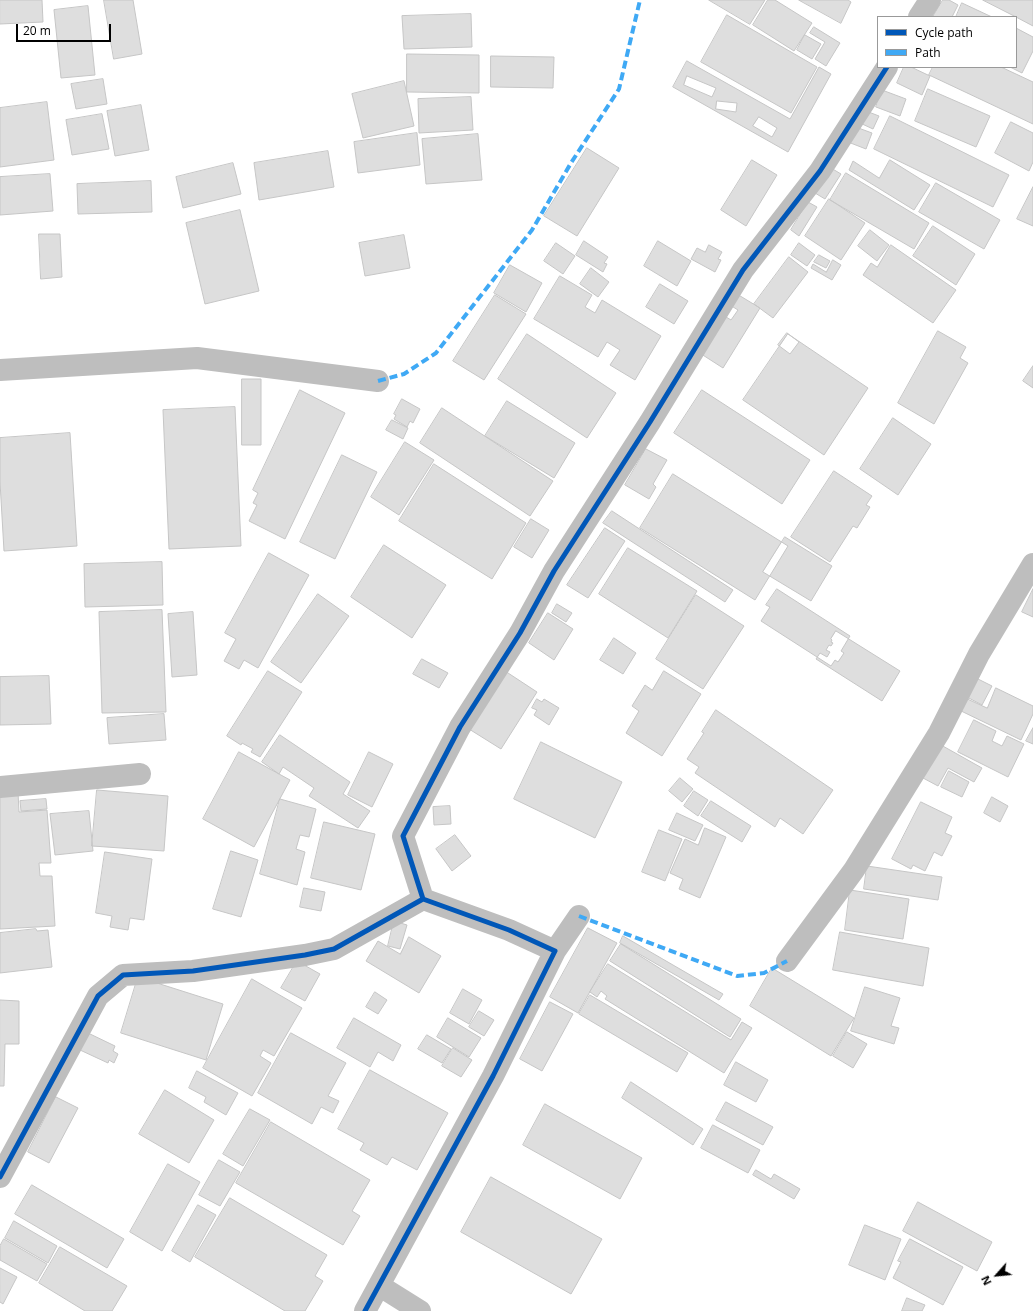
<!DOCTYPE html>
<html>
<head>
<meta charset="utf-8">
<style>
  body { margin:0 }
  #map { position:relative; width:1033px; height:1311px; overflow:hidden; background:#fff; font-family:"Open Sans",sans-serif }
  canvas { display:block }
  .legend { position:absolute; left:877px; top:16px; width:140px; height:52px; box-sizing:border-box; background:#fff; border:1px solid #999; margin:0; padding:5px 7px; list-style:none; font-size:12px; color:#000 }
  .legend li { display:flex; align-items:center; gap:8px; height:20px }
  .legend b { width:20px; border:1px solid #999 }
  .north { position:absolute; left:977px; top:1255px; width:40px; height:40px; -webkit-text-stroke:3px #fff; paint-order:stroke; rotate:243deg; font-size:11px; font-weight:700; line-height:16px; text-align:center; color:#000 }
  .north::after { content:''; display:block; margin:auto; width:14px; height:18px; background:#000; clip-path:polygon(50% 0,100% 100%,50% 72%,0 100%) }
  .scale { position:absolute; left:16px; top:24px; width:95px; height:18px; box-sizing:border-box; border:2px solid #000; border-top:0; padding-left:5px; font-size:12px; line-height:14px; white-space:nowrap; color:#000; -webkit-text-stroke:3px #fff; paint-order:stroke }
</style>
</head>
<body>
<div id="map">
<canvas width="1033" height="1311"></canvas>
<ul class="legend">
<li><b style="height:5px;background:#0057b8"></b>Cycle path</li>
<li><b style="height:5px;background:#3fa9f5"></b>Path</li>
</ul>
<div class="north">N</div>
<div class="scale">20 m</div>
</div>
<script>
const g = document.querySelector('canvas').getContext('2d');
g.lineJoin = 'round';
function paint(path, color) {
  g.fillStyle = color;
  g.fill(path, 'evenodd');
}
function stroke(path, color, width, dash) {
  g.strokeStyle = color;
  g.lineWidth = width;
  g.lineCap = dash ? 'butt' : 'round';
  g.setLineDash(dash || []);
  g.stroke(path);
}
const building = new Path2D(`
  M 0,0 L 42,0 L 43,22 L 0,24 Z
  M 104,0 L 133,0 L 142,54 L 114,59 Z
  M 709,0 L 765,0 L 750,24 Z
  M 768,0 L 775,0 L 812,23 L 794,51 L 753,25 Z
  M 799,0 L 848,0 L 851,2 L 841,23 Z
  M 943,0 L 949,0 L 958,5 L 952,17 L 933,17 Z
  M 983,0 L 1033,0 L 1033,26 L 1016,17 Z
  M 962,3 L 992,17 L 956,17 Z
  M 88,6 L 95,75 L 61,78 L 54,10 Z
  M 471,14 L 472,47 L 404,49 L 402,16 Z
  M 727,15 L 817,67 L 791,113 L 701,62 Z
  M 814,27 L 840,43 L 826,66 L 815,59 L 825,42 L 810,33 Z
  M 1016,28 L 1033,37 L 1033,51 L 1022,73 L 1010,67 L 1016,67 Z
  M 805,35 L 821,44 L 812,59 L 797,50 Z
  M 407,54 L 479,55 L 479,93 L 407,92 Z
  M 491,56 L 554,57 L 553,88 L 491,87 Z
  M 687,61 L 790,119 L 819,67 L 831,74 L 788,152 L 673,87 ZM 687,76 L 716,88 L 712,97 L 684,85 ZM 717,101 L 737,103 L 736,112 L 716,109 ZM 759,117 L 777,128 L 772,137 L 753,126 Z
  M 904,67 L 911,67 L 930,76 L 922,95 L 897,83 Z
  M 933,67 L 1001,67 L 1033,82 L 1033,124 L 929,75 Z
  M 103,79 L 107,104 L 76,109 L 71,84 Z
  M 404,81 L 414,126 L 363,138 L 352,94 Z
  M 928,89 L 990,116 L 976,147 L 915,121 Z
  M 882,90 L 906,99 L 900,116 L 876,107 Z
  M 471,97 L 473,130 L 419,133 L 418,99 Z
  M 47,102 L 54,160 L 0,167 L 0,108 Z
  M 141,105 L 149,150 L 115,156 L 107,111 Z
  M 866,111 L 879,116 L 873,129 L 860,123 Z
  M 102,114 L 109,149 L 72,155 L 66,120 Z
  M 890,116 L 1009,175 L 993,207 L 874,149 Z
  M 1011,122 L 1033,133 L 1033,162 L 1029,171 L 995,153 Z
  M 853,126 L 872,133 L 866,149 L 848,142 Z
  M 417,133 L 420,165 L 358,173 L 354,142 Z
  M 478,134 L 482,180 L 426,184 L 422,139 Z
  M 587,148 L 619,168 L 577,236 L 544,216 Z
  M 328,151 L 334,187 L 259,200 L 254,163 Z
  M 752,160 L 777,175 L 746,226 L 721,210 Z
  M 890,160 L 930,185 L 914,210 L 849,170 L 853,161 L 879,178 Z
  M 233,163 L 241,194 L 183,208 L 176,177 Z
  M 831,168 L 841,174 L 825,199 L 815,193 Z
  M 846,173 L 929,223 L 914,249 L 830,200 Z
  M 50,174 L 53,211 L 0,215 L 0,177 Z
  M 151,181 L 152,212 L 78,214 L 77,184 Z
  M 936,183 L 1000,220 L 984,249 L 919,212 Z
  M 1033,187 L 1033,226 L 1017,219 Z
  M 829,199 L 865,223 L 841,260 L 805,236 Z
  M 808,202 L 817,207 L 799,236 L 791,230 Z
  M 240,210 L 259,291 L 205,304 L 186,223 Z
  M 933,226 L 975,254 L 956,285 L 913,256 Z
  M 870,230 L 889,245 L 877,261 L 858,246 Z
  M 39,234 L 60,234 L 62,277 L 41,279 Z
  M 404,235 L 410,268 L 365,276 L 359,243 Z
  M 584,241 L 608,257 L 604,263 L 607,264 L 603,272 L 576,255 Z
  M 658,241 L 691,261 L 677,286 L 644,266 Z
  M 556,243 L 575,256 L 563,274 L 544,261 Z
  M 799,243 L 815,255 L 807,266 L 791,255 Z
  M 709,245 L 722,252 L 718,259 L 721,260 L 715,272 L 691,259 L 697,248 L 705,252 Z
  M 891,245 L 956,290 L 933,323 L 863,275 L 871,263 L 877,267 Z
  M 819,255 L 830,261 L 826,268 L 814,262 Z
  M 789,257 L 808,272 L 773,318 L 754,304 Z
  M 833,260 L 841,265 L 832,280 L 811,268 L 813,264 L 826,272 Z
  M 510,265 L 542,283 L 526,312 L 494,293 Z
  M 591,268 L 609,282 L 598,297 L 580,284 Z
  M 560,276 L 592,295 L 585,307 L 595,313 L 602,300 L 661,336 L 635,380 L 610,365 L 620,350 L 607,342 L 598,357 L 534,319 Z
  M 660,284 L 688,301 L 674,324 L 646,307 Z
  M 732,291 L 760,308 L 723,368 L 695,350 L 718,312 L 731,320 L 738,310 L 725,302 Z
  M 495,295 L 526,314 L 484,380 L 453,361 Z
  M 938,331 L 966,347 L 960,358 L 968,363 L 934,424 L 898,403 Z
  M 787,333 L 799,342 L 790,354 L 778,345 Z
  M 527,334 L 616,393 L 587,438 L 498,379 Z
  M 788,334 L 868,388 L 824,455 L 743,400 Z
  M 1033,366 L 1033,388 L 1023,381 Z
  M 242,379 L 261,379 L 261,445 L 242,445 Z
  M 300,390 L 345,413 L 285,539 L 249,521 L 257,505 L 253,503 L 258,493 L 253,490 Z
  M 702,390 L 810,460 L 782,504 L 674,433 Z
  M 402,399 L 420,409 L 413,423 L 410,421 L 407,427 L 394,419 L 396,415 L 394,414 Z
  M 507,401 L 575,443 L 554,478 L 485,436 Z
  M 235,407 L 241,546 L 169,549 L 163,410 Z
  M 442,408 L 553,481 L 530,516 L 420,443 Z
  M 893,418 L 931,444 L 898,495 L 860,469 Z
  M 392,420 L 408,428 L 403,439 L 386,430 Z
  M 70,433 L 77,546 L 4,551 L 0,482 L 0,438 Z
  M 405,442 L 434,460 L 399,515 L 371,497 Z
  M 646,449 L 667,460 L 653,484 L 656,487 L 649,499 L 625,485 Z
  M 342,455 L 377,472 L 335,559 L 300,542 Z
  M 434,464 L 526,523 L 492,579 L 399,521 Z
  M 834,471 L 872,496 L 866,505 L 870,507 L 857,528 L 853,526 L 830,562 L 791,537 Z
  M 673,474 L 788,546 L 755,600 L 640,528 Z
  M 612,511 L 733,590 L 725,602 L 603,523 Z
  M 531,519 L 549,530 L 532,558 L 514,547 Z
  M 605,528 L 625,541 L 588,598 L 567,585 Z
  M 785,537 L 832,566 L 811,601 L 763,572 Z
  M 384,545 L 446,585 L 412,638 L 351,597 Z
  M 628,548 L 697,591 L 668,638 L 599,594 Z
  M 269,553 L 309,575 L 258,668 L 244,660 L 239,669 L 224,661 L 236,639 L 225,633 Z
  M 162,562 L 163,605 L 85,607 L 84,564 Z
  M 777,589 L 850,636 L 841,651 L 844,653 L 838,662 L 835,660 L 831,666 L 761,621 L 770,607 L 766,605 Z
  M 1033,589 L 1033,617 L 1022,612 Z
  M 318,594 L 349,616 L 301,683 L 271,662 Z
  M 696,595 L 744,626 L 703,689 L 656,659 Z
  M 557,604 L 572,613 L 566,622 L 552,613 Z
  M 162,610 L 166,712 L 102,713 L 99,612 Z
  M 193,612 L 197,675 L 172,677 L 168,614 Z
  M 548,613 L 573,629 L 554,660 L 529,643 Z
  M 836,631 L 900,671 L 882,701 L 816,659 L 820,653 L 827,657 L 830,652 L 826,650 L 829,645 L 831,646 L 833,643 L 831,642 L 832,640 L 831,639 Z
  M 614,638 L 636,653 L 623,674 L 600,660 Z
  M 422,659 L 448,673 L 439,688 L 413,674 Z
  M 268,671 L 302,692 L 260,757 L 251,752 L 253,749 L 242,743 L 241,745 L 227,736 Z
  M 505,671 L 537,692 L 501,749 L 469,729 Z
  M 664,671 L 701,694 L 662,756 L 626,733 L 639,711 L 632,706 L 645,685 L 652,690 Z
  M 49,676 L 51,724 L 0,725 L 0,677 Z
  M 974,677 L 992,686 L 982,705 L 965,696 Z
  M 996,688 L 1033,706 L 1033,714 L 1021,740 L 957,709 L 963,697 L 987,708 Z
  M 537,699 L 542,702 L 544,699 L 559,708 L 549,725 L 534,715 L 537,710 L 532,708 Z
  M 716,710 L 833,790 L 803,834 L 780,818 L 775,827 L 695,773 L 699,767 L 687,759 L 704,733 L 702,732 Z
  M 164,714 L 166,740 L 109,744 L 107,718 Z
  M 974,720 L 996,731 L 992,741 L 1002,746 L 1007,736 L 1024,744 L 1008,777 L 958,752 Z
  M 1033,728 L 1033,744 L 1026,741 Z
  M 280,735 L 350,782 L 343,794 L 370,811 L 358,828 L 309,796 L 314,788 L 283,767 L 279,774 L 262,762 Z
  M 541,742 L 622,782 L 595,838 L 514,799 Z
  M 941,745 L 982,768 L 974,782 L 948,768 L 938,786 L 923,778 Z
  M 239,752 L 290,780 L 254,847 L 203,819 Z
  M 369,752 L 393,764 L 372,807 L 348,795 Z
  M 949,771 L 969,782 L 962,797 L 941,787 Z
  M 680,778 L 693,789 L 682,802 L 669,791 Z
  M 97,790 L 168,796 L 164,851 L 92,846 Z
  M 694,791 L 708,800 L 698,816 L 684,806 Z
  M 18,792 L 19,812 L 47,810 L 51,863 L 39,863 L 40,876 L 52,876 L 55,926 L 0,929 L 0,793 Z
  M 992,797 L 1008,806 L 1000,822 L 984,813 Z
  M 46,799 L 47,809 L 21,811 L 20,801 Z
  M 280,799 L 316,809 L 309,837 L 300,835 L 296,849 L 305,852 L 297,885 L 260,874 Z
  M 711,801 L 751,826 L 742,842 L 701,816 Z
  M 921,802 L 952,817 L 945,833 L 952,836 L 942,856 L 934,852 L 925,871 L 913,865 L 911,869 L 892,859 Z
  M 450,806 L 451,824 L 434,825 L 433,807 Z
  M 89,811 L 93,851 L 55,855 L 50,814 Z
  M 677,813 L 703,825 L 695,841 L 669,830 Z
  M 324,822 L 375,834 L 361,890 L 311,878 Z
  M 705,828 L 726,837 L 700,898 L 679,889 L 683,879 L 670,873 L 685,839 L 698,845 Z
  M 659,830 L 682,839 L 665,881 L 642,872 Z
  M 455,835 L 471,856 L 452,871 L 436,849 Z
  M 231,851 L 258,860 L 241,917 L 213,909 Z
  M 105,852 L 152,859 L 144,920 L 130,918 L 128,930 L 110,927 L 112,916 L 96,913 Z
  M 867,866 L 942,877 L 938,900 L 864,889 Z
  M 304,888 L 325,892 L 321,911 L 300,907 Z
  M 850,890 L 909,899 L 903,939 L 845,930 Z
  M 394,921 L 407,925 L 400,949 L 388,946 Z
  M 588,928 L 617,943 L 578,1013 L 550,997 Z
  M 36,929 L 37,931 L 48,930 L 52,967 L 0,973 L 0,933 Z
  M 840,932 L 929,948 L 923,986 L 833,970 Z
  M 623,936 L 723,994 L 719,1000 L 620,943 Z
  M 409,937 L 441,956 L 419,993 L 366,961 L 378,941 L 400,954 Z
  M 621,944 L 741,1019 L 730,1037 L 610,961 Z
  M 297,961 L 320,974 L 305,1001 L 281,988 Z
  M 608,964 L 731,1040 L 742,1022 L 752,1028 L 724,1073 L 605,999 L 607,996 L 601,991 L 597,997 L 590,992 Z
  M 772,968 L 854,1018 L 831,1056 L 750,1006 Z
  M 138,977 L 223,1004 L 206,1060 L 121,1033 Z
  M 252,979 L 302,1008 L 274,1056 L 263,1050 L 260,1056 L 271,1063 L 252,1096 L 203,1068 Z
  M 865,987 L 900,998 L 891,1026 L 899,1028 L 894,1044 L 851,1031 Z
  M 463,989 L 482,1000 L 469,1024 L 450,1013 Z
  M 375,992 L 387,1000 L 378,1014 L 366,1007 Z
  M 590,995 L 688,1053 L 677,1072 L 579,1014 Z
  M 0,1000 L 19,1001 L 19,1044 L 5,1044 L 4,1086 L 0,1086 Z
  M 550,1002 L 573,1014 L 542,1071 L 520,1059 Z
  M 479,1011 L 494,1020 L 484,1036 L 469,1027 Z
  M 354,1018 L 401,1045 L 393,1061 L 378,1052 L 370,1067 L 337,1048 Z
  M 448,1018 L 481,1038 L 469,1057 L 437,1037 Z
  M 847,1032 L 867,1044 L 853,1068 L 833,1056 Z
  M 88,1033 L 115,1046 L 113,1051 L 118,1054 L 114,1063 L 109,1060 L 108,1063 L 80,1050 Z
  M 291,1033 L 346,1063 L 328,1096 L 339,1101 L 333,1113 L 321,1107 L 312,1124 L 258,1093 Z
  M 427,1035 L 451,1049 L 442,1063 L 418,1049 Z
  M 453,1048 L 472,1060 L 461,1077 L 442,1066 Z
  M 736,1062 L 768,1080 L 756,1102 L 724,1085 Z
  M 370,1070 L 448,1113 L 417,1170 L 392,1157 L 387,1165 L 360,1150 L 364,1143 L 338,1129 Z
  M 197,1071 L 238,1093 L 226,1115 L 204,1102 L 206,1097 L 189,1088 Z
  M 631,1082 L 703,1129 L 693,1145 L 622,1098 Z
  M 165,1090 L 214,1120 L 189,1163 L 139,1134 Z
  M 56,1097 L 78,1108 L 49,1163 L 28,1152 Z
  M 726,1102 L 773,1127 L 763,1145 L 716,1120 Z
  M 545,1104 L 642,1158 L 620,1199 L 523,1145 Z
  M 250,1109 L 270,1120 L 243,1166 L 223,1154 Z
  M 271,1122 L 370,1180 L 352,1211 L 360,1216 L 343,1245 L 236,1183 Z
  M 713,1125 L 760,1150 L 748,1173 L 701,1148 Z
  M 219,1160 L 240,1172 L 220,1206 L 199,1195 Z
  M 168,1164 L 200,1182 L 162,1251 L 130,1232 Z
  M 756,1170 L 771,1179 L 774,1174 L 800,1189 L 794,1199 L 753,1175 Z
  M 491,1177 L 602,1239 L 571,1294 L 461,1232 Z
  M 32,1185 L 124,1239 L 107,1268 L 15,1214 Z
  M 230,1198 L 327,1255 L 315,1276 L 323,1281 L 305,1311 L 285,1311 L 195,1257 Z
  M 918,1202 L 992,1242 L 977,1271 L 903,1231 Z
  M 198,1205 L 216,1215 L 190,1262 L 172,1251 Z
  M 14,1221 L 57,1246 L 48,1263 L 5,1238 Z
  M 865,1225 L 901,1239 L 885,1280 L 849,1265 Z
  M 4,1239 L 47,1264 L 37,1281 L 0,1260 L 0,1246 Z
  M 910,1239 L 963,1267 L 943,1305 L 893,1278 L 901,1262 L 898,1261 Z
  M 60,1247 L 127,1286 L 112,1311 L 85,1311 L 39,1283 Z
  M 0,1268 L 17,1277 L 3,1304 L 0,1302 Z
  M 907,1298 L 925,1305 L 922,1311 L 902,1311 Z`);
paint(building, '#dedede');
stroke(building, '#c6c6c6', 1);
stroke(new Path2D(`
  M 919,17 L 930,0
  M 0,370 L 197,358 L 378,381
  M 0,787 L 140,774
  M 555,951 L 579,916
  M 787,961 L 854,870 L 939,733 L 979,654 L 1033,564
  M 0,1177 L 98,996 L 123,975 L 193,971 L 305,955 L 334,949 L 423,899
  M 380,1286 L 420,1311
  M 365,1311 L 493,1076 L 555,951 L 509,930 L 423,899 L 403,836 L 460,727 L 520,633 L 554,571 L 650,422 L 743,270 L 820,171 L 887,67`), '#bebebe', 22);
stroke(new Path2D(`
  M 378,381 L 404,374 L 436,353 L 532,230 L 571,163 L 619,89 L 640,0
  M 579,916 L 737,976 L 764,973 L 787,961`), '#3fa9f5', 4, [8, 4]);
stroke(new Path2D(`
  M 0,1177 L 98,996 L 123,975 L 193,971 L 305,955 L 334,949 L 423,899
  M 365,1311 L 493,1076 L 555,951 L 509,930 L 423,899 L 403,836 L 460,727 L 520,633 L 554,571 L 650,422 L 743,270 L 820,171 L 887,67`), '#0057b8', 5);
</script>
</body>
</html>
